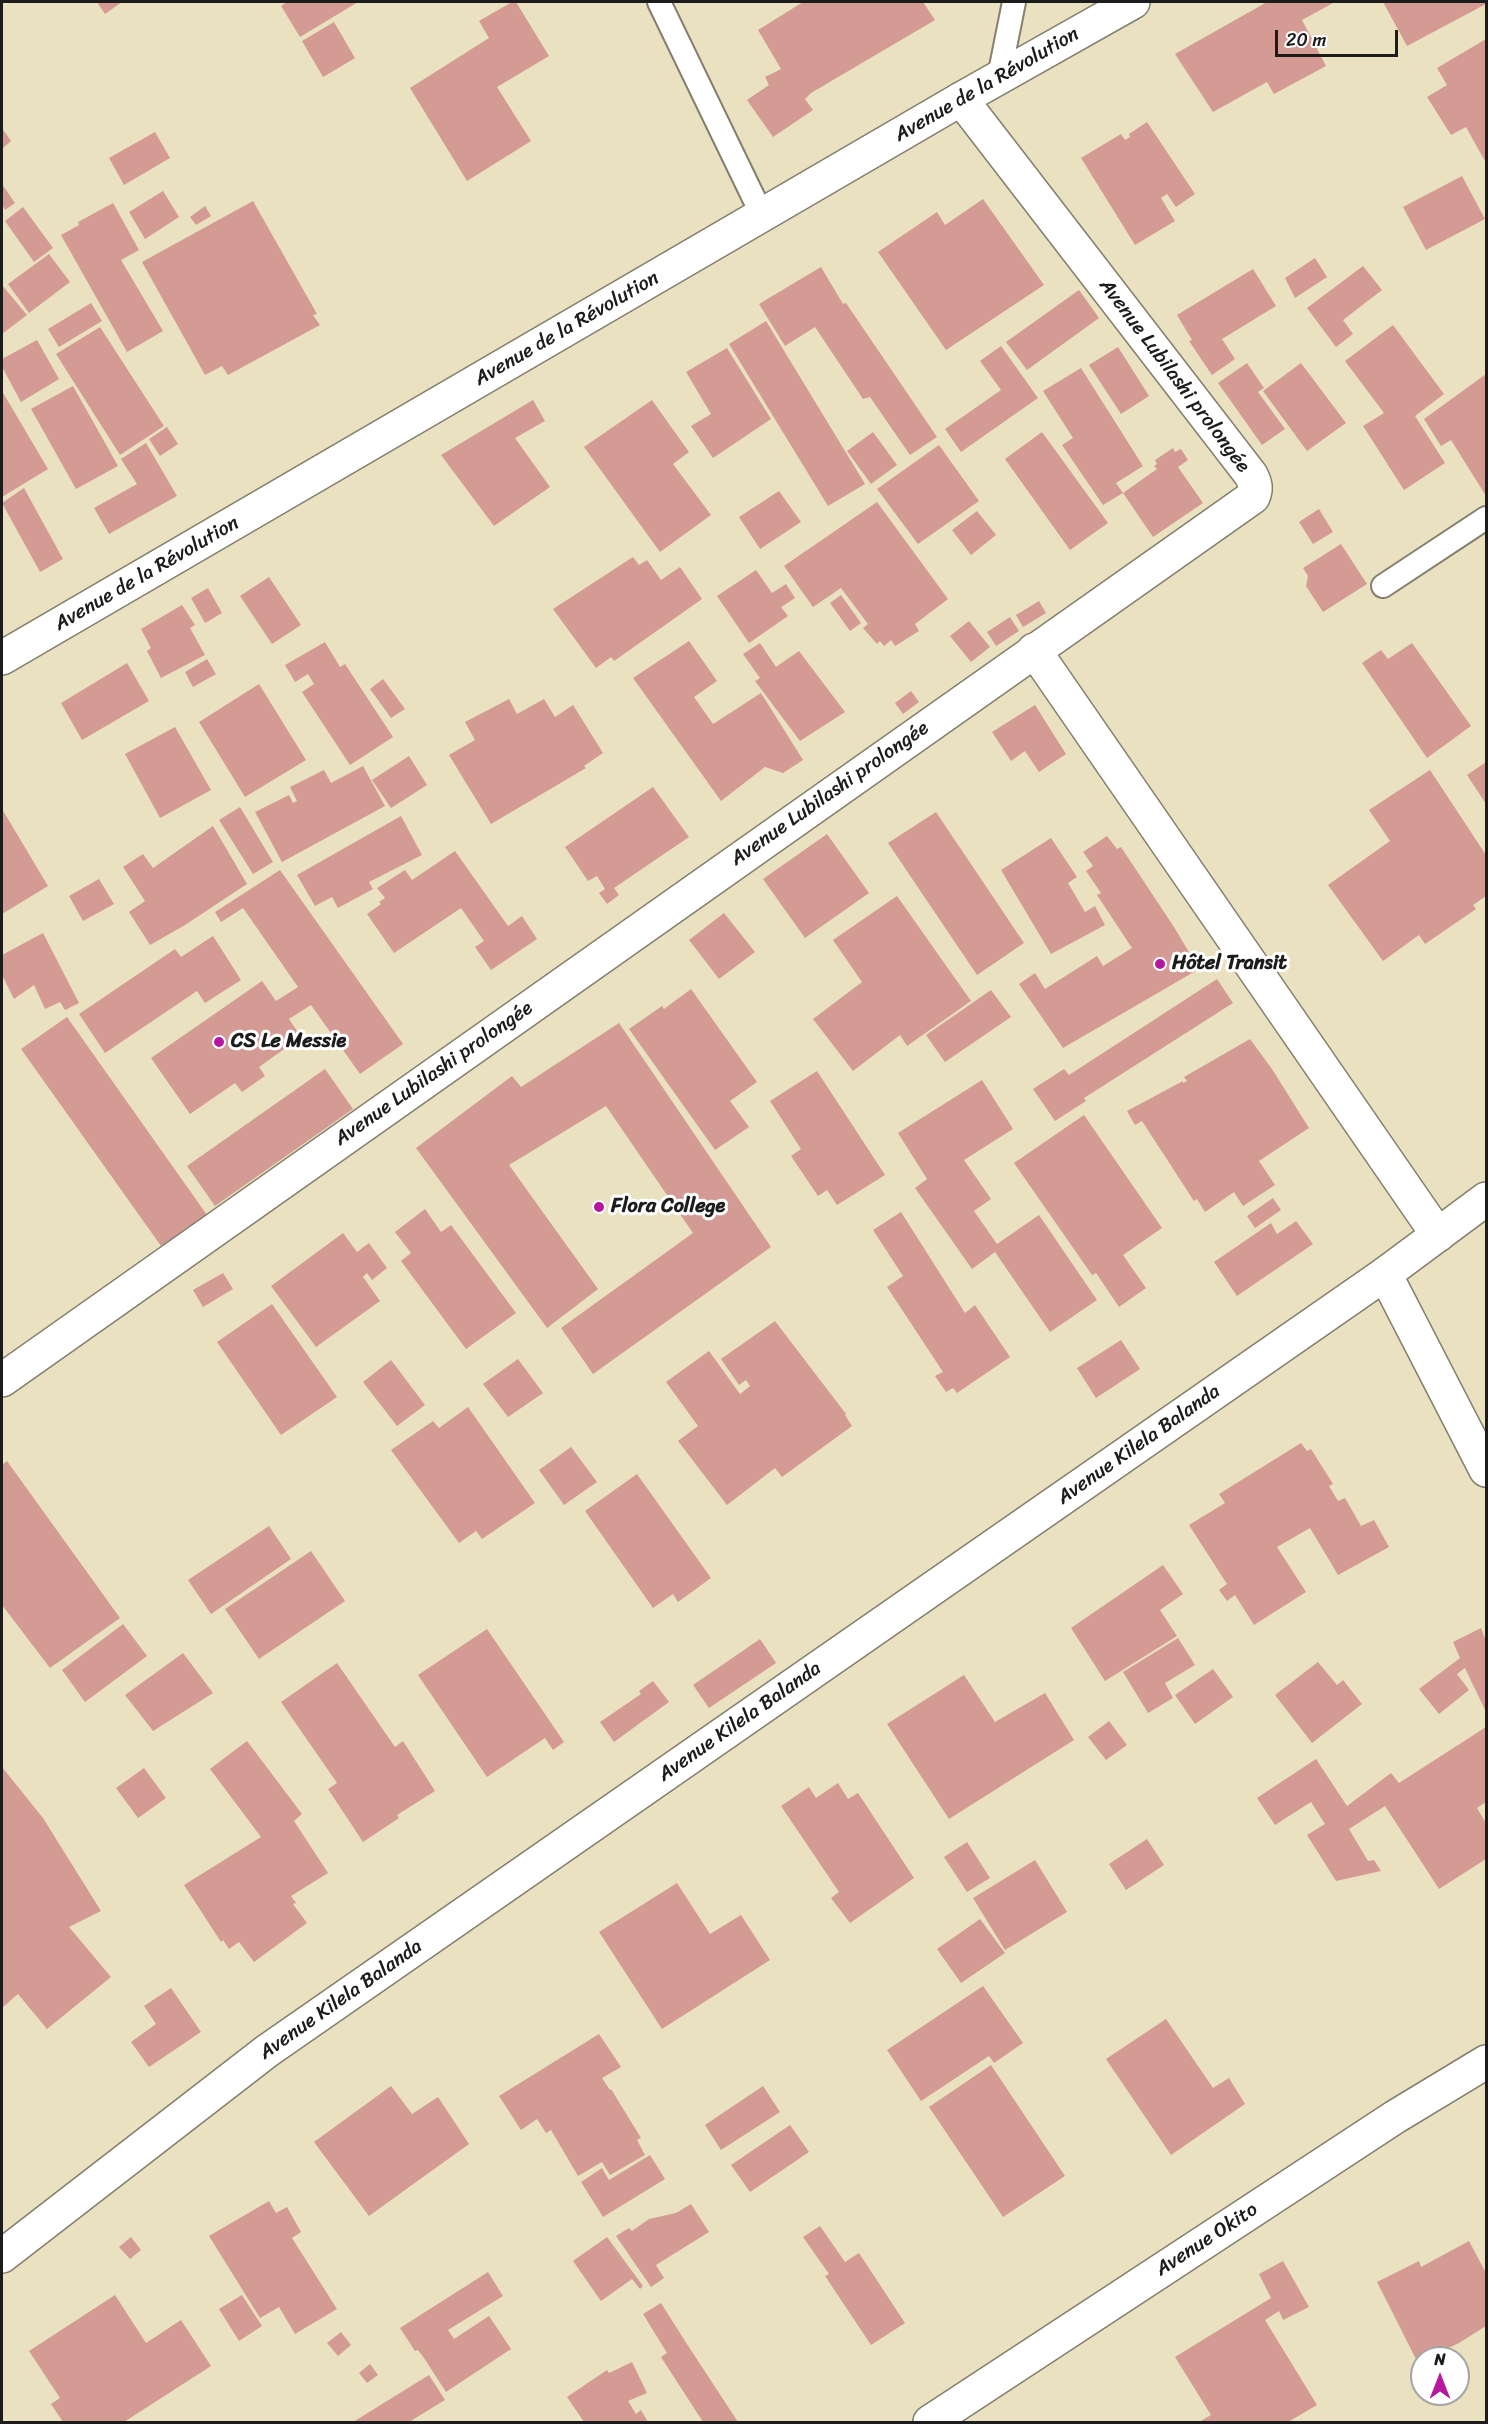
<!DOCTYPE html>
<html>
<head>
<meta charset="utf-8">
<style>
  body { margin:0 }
  #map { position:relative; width:1488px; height:2424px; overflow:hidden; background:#eae1c0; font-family:Sriracha,sans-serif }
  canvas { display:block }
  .frame { position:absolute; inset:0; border:3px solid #1c1c1c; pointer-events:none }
  .north { position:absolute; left:1410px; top:2346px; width:60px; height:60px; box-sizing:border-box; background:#fff; border:2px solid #a4a4a4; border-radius:50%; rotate:0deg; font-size:16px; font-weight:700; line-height:24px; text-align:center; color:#1c1c1c }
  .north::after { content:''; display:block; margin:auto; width:21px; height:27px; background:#b5179e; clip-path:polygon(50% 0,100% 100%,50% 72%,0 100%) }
  .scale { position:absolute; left:1275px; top:30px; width:123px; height:27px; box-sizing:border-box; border:3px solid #1c1c1c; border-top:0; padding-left:8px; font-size:18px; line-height:21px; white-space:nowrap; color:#1c1c1c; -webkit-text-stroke:4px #fff; paint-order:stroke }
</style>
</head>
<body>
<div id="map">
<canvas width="1488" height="2424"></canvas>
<div class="frame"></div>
<div class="north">N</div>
<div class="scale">20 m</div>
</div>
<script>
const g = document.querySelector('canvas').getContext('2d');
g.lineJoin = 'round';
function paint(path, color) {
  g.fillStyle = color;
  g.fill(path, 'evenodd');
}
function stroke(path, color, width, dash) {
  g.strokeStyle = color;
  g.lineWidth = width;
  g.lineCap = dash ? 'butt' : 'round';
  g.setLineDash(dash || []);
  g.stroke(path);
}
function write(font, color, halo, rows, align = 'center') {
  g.font = font + ' Sriracha,sans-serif';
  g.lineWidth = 6;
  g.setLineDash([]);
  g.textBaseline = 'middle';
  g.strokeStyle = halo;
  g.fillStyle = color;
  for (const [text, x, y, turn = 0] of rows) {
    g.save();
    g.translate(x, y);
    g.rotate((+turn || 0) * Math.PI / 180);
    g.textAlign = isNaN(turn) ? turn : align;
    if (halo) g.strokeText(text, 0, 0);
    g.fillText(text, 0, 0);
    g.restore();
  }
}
paint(new Path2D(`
  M 97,2 L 122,2 L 105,14 Z
  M 287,2 L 358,2 L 300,37 L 281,6 Z
  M 512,2 L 516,2 L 549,56 L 497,87 L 531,141 L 467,181 L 410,88 L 489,38 L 479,21 Z
  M 803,2 L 923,2 L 935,20 L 811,93 L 805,99 L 813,110 L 773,137 L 747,100 L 769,85 L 765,77 L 781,69 L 758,30 Z
  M 1267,2 L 1335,2 L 1302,20 L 1326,66 L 1274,94 L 1267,82 L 1213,112 L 1175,54 Z
  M 1383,2 L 1486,2 L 1486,4 L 1407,46 Z
  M 334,22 L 355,58 L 323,77 L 302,41 Z
  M 1486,39 L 1486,163 L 1466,127 L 1451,135 L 1427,97 L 1447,85 L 1437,68 Z
  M 1147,122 L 1195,194 L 1176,207 L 1167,194 L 1161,198 L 1175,221 L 1135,245 L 1081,158 L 1121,134 L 1125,140 L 1130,137 L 1129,134 Z
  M 2,128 L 11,141 L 2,149 Z
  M 155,132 L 170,158 L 124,185 L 109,158 Z
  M 1462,176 L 1485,219 L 1426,250 L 1403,207 Z
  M 2,184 L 15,203 L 5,210 L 2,204 Z
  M 163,191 L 179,217 L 145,239 L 129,212 Z
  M 983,199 L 1044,285 L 946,350 L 878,252 L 937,212 L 945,225 Z
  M 253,201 L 317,314 L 313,315 L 320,325 L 228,375 L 222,366 L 205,375 L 142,262 Z
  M 113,203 L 139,250 L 121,260 L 163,331 L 127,352 L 61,235 L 79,225 L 78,222 Z
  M 205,206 L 211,216 L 196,225 L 190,217 Z
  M 23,207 L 53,248 L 34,262 L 5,221 Z
  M 49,254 L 70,282 L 29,313 L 8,284 Z
  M 1315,258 L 1327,277 L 1295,298 L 1285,278 Z
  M 1363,266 L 1382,290 L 1343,320 L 1353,334 L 1336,347 L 1307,308 Z
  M 821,267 L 843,304 L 846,303 L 937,437 L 910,455 L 870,397 L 863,399 L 815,327 L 785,346 L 759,304 Z
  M 1253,269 L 1276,306 L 1222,339 L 1235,359 L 1212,375 L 1189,341 L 1192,340 L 1177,315 Z
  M 2,285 L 27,315 L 2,334 Z
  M 1079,290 L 1099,318 L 1027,370 L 1006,342 Z
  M 91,303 L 102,321 L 59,347 L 48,329 Z
  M 766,321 L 865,484 L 828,506 L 729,344 Z
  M 1393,325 L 1444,394 L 1415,416 L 1445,463 L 1404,490 L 1363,426 L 1384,413 L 1345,361 Z
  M 100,327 L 164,426 L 120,455 L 56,354 Z
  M 37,340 L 59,379 L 21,402 L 2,367 L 2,359 Z
  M 1001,346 L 1038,398 L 961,452 L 945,429 L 1001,390 L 980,361 Z
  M 1118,347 L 1149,396 L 1121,414 L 1089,365 Z
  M 727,348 L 771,419 L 713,458 L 691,426 L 711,414 L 686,372 Z
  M 1247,363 L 1264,388 L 1258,392 L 1285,429 L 1262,445 L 1218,383 Z
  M 1301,363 L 1346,423 L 1307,451 L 1263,391 Z
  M 1081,368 L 1143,466 L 1116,483 L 1123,493 L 1157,469 L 1154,466 L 1157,464 L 1155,460 L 1173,448 L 1175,452 L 1181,449 L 1188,460 L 1178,467 L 1203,503 L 1153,537 L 1123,493 L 1103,505 L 1062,445 L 1073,438 L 1043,391 Z
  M 1486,374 L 1486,496 L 1451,440 L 1441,446 L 1424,419 Z
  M 73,386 L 118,466 L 76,489 L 31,409 Z
  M 2,391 L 48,469 L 2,497 Z
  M 533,400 L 545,421 L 515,438 L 550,487 L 494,526 L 441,455 Z
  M 652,400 L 689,452 L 673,464 L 711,515 L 660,552 L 584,447 Z
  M 167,427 L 178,444 L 160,456 L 149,439 Z
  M 873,432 L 897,465 L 871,484 L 847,451 Z
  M 1042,432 L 1108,523 L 1070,550 L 1005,459 Z
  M 146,443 L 177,496 L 109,534 L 94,508 L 137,484 L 121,459 Z
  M 939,445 L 979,501 L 918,544 L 877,489 Z
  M 24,488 L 63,559 L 40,572 L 2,503 Z
  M 779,491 L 801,522 L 760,549 L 739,517 Z
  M 877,502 L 948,599 L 915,624 L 919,631 L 895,646 L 891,640 L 884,646 L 880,641 L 877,644 L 863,628 L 868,624 L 841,588 L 813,607 L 784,566 Z
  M 1319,509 L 1333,532 L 1313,544 L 1299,522 Z
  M 977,511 L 996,535 L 971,555 L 952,530 Z
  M 1341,544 L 1367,584 L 1323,612 L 1306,586 L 1308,576 L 1303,568 Z
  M 633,557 L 639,565 L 647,560 L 661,580 L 680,567 L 702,599 L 614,661 L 611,657 L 596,668 L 553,609 Z
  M 756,570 L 772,593 L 786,584 L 795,598 L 781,607 L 788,616 L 749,643 L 717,596 Z
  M 269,577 L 301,625 L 272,644 L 240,596 Z
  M 208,588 L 222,613 L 205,623 L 191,598 Z
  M 841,595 L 861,623 L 850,631 L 830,603 Z
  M 1039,601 L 1046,613 L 1023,627 L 1016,615 Z
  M 182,605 L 195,625 L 190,628 L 205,655 L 161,678 L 147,651 L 151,648 L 141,629 Z
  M 1010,617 L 1019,631 L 996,646 L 987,632 Z
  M 969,621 L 990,647 L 971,662 L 950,636 Z
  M 689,641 L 717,681 L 694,697 L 713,724 L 761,693 L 803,760 L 783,773 L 765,767 L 721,801 L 633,678 Z
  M 325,642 L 340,667 L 345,664 L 393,737 L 350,765 L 302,692 L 314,684 L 308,674 L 295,682 L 285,665 Z
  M 760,643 L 776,667 L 799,651 L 845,712 L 800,741 L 755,681 L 760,678 L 743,654 Z
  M 1412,643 L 1471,726 L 1427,758 L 1362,663 L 1381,650 L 1388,659 Z
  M 207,659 L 216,674 L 193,687 L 185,672 Z
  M 127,663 L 149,701 L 82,740 L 61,703 Z
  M 383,679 L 405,709 L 391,718 L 370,689 Z
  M 259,684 L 306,760 L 245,797 L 199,722 Z
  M 911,691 L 919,702 L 903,714 L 895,703 Z
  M 509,699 L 517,714 L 544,699 L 555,717 L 573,705 L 603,753 L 584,766 L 586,768 L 491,824 L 449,755 L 475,740 L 465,722 Z
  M 1035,705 L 1066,754 L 1039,772 L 1025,751 L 1011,761 L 992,732 Z
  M 175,727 L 211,790 L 160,818 L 125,754 Z
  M 409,756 L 427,785 L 391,808 L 372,780 Z
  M 1486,762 L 1486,804 L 1467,775 Z
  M 363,766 L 385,806 L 282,862 L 255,812 L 289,795 L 293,803 L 297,801 L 290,787 L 324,770 L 331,783 Z
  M 1430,770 L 1486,855 L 1486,896 L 1473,905 L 1476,909 L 1425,944 L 1419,935 L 1383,961 L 1328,885 L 1390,841 L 1369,810 Z
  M 653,787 L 689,837 L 614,888 L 619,895 L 607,904 L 599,893 L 605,889 L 597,876 L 588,881 L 565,847 Z
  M 240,807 L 273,862 L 253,874 L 219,820 Z
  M 2,809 L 48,886 L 2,914 Z
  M 936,812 L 1024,943 L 977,975 L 888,843 Z
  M 401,816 L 422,855 L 369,882 L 373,889 L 338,908 L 332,897 L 315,906 L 297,875 Z
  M 213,826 L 247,884 L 185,925 L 150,945 L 129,912 L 145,901 L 123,867 L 143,854 L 153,868 Z
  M 827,834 L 869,893 L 805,938 L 763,879 Z
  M 1107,836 L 1117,849 L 1121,847 L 1174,927 L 1199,969 L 1063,1048 L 1019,984 L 1035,973 L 1045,989 L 1097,956 L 1103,966 L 1132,948 L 1097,895 L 1101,893 L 1086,871 L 1093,866 L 1083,852 Z
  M 1051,838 L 1077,877 L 1068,883 L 1085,912 L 1095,906 L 1105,925 L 1051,954 L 1001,870 Z
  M 455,851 L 508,926 L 522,916 L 537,939 L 491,970 L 475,947 L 484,941 L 461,908 L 394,953 L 367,914 L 381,904 L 379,902 L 385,898 L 377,888 L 405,870 L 412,880 Z
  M 280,870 L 403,1044 L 360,1074 L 311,1005 L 289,1019 L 301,1037 L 259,1067 L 265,1076 L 242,1092 L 235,1083 L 190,1114 L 151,1058 L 262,981 L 276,1001 L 298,987 L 243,908 L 221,922 L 215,912 Z
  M 99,879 L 114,904 L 83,921 L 69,896 Z
  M 897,896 L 971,1001 L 907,1046 L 900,1035 L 853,1071 L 813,1019 L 862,982 L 833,940 Z
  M 724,913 L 755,952 L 719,979 L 689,940 Z
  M 43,933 L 79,1003 L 65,1010 L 60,1002 L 45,1009 L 34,985 L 14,999 L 2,975 L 2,955 Z
  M 213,936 L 241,980 L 205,1003 L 197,991 L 105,1053 L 79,1014 L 175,949 L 181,957 Z
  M 1217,979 L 1233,1003 L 1084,1098 L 1086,1101 L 1055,1121 L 1033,1089 L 1064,1069 L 1069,1075 Z
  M 691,989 L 757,1082 L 730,1101 L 749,1127 L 715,1150 L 629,1029 L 662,1006 L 664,1009 Z
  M 991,990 L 1011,1017 L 945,1062 L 926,1035 Z
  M 67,1017 L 207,1215 L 161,1246 L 21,1049 Z
  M 619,1023 L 771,1247 L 593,1374 L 561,1328 L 693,1233 L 606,1106 L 509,1165 L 598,1289 L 547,1328 L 416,1148 L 512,1076 L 521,1087 Z
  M 1250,1039 L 1272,1069 L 1309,1128 L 1259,1161 L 1275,1185 L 1243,1206 L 1234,1192 L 1205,1212 L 1197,1199 L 1194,1201 L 1142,1121 L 1135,1125 L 1127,1111 L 1183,1081 L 1183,1083 L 1187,1081 L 1184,1077 Z
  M 325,1069 L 353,1109 L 215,1206 L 187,1166 Z
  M 817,1071 L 885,1175 L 837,1205 L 827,1190 L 818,1196 L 791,1156 L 801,1149 L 770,1101 Z
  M 982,1080 L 1013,1129 L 964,1160 L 991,1199 L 974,1211 L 997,1244 L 1039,1215 L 1097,1300 L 1050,1332 L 995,1252 L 972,1269 L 915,1188 L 927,1179 L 898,1133 Z
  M 1084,1115 L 1162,1228 L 1123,1255 L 1146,1288 L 1119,1307 L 1096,1273 L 1092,1275 L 1014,1163 Z
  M 1273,1198 L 1281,1210 L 1255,1228 L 1247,1216 Z
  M 425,1209 L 441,1232 L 451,1225 L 516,1313 L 466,1349 L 401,1261 L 411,1253 L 395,1232 Z
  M 901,1212 L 965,1313 L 975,1305 L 1010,1357 L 957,1393 L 953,1388 L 946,1392 L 935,1376 L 943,1372 L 887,1287 L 903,1276 L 873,1230 Z
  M 1296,1221 L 1313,1244 L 1237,1296 L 1214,1262 L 1271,1223 L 1277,1234 Z
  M 343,1233 L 357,1252 L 369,1243 L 387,1268 L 372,1280 L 367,1273 L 363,1277 L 380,1301 L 316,1347 L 271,1286 Z
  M 223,1273 L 233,1289 L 203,1307 L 193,1290 Z
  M 272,1304 L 337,1397 L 281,1435 L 217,1342 Z
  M 775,1321 L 846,1414 L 845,1415 L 852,1426 L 782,1477 L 775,1468 L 727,1505 L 678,1441 L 698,1426 L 666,1382 L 709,1351 L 740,1394 L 750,1386 L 746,1380 L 739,1385 L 721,1359 Z
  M 1121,1340 L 1140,1369 L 1096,1398 L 1077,1368 Z
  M 518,1359 L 543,1393 L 508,1417 L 483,1384 Z
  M 391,1360 L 425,1405 L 397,1426 L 363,1382 Z
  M 468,1407 L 535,1503 L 482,1539 L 476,1531 L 459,1543 L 391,1450 L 433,1421 L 439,1428 Z
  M 1301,1443 L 1307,1451 L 1311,1449 L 1333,1484 L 1329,1486 L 1338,1501 L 1345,1498 L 1361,1526 L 1374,1520 L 1389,1547 L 1338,1575 L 1310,1528 L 1277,1547 L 1306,1592 L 1254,1625 L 1235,1595 L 1227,1601 L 1219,1590 L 1227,1584 L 1189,1525 L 1225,1503 L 1219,1494 Z
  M 571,1447 L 597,1482 L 564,1505 L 539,1470 Z
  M 7,1461 L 120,1618 L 50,1668 L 2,1605 L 2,1465 Z
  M 637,1474 L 711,1578 L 678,1602 L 673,1594 L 653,1608 L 585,1511 Z
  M 269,1526 L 291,1559 L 211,1614 L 188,1580 Z
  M 311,1551 L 345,1601 L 259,1659 L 225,1609 Z
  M 1163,1565 L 1183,1594 L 1160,1610 L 1177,1636 L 1105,1681 L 1071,1628 Z
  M 123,1624 L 147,1656 L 85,1702 L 62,1670 Z
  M 1481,1628 L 1486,1641 L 1486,1712 L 1465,1668 L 1457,1674 L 1469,1690 L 1439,1714 L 1419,1689 L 1460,1658 L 1453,1642 Z
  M 487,1629 L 564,1742 L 553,1750 L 545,1738 L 487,1777 L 418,1675 Z
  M 1178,1638 L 1195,1665 L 1165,1683 L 1173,1698 L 1148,1713 L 1123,1672 Z
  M 760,1639 L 776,1663 L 709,1708 L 693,1685 Z
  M 183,1653 L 213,1693 L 153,1731 L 125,1695 Z
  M 1318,1662 L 1337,1685 L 1343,1680 L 1362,1704 L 1312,1743 L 1275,1695 Z
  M 337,1663 L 395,1747 L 403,1741 L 435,1791 L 397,1815 L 399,1818 L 363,1842 L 328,1789 L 337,1783 L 281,1702 Z
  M 1213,1669 L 1233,1697 L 1195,1724 L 1175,1695 Z
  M 964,1675 L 995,1722 L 1045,1693 L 1074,1740 L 949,1819 L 887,1724 Z
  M 653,1681 L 669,1702 L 614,1742 L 600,1722 L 641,1694 L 639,1691 Z
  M 1109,1721 L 1127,1745 L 1106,1760 L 1088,1737 Z
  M 1486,1727 L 1486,1802 L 1477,1808 L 1486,1823 L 1486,1859 L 1439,1889 L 1385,1806 L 1349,1829 L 1368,1861 L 1374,1860 L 1381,1871 L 1336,1881 L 1307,1835 L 1325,1824 L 1311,1802 L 1275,1825 L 1257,1798 L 1316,1759 L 1347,1806 L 1391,1773 L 1399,1783 Z
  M 247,1741 L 302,1814 L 294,1821 L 328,1873 L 291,1896 L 296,1903 L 293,1904 L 307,1923 L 254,1962 L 239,1942 L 229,1949 L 223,1940 L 221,1942 L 184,1885 L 261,1837 L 210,1769 Z
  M 2,1767 L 43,1818 L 101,1911 L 69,1927 L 111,1977 L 47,2029 L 18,1994 L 2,2008 Z
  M 144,1768 L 166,1798 L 138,1818 L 116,1788 Z
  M 838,1783 L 848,1799 L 858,1793 L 914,1878 L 850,1923 L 831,1898 L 839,1892 L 781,1806 L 809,1787 L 816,1798 Z
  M 1147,1839 L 1164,1865 L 1126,1890 L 1109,1864 Z
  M 967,1842 L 990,1878 L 967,1892 L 944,1857 Z
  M 1035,1860 L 1067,1912 L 1005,1950 L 973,1898 Z
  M 677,1883 L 710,1934 L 741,1915 L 770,1960 L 662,2029 L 599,1932 Z
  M 980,1919 L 1005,1953 L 961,1983 L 937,1949 Z
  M 983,1986 L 1023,2043 L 994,2063 L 989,2056 L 921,2101 L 887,2050 Z
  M 171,1988 L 201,2032 L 149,2067 L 131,2042 L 156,2024 L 144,2006 Z
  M 1166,2019 L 1213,2088 L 1229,2078 L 1245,2104 L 1171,2155 L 1106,2059 Z
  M 599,2034 L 621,2067 L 602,2078 L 610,2090 L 611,2089 L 641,2138 L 637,2140 L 645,2155 L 610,2175 L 602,2162 L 578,2176 L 551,2130 L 546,2133 L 537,2119 L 521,2130 L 499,2096 Z
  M 991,2065 L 1065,2176 L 1003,2217 L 929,2107 Z
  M 391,2086 L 412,2114 L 438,2097 L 469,2144 L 369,2216 L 314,2142 Z
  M 763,2086 L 780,2112 L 721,2150 L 705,2125 Z
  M 790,2125 L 809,2152 L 750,2192 L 731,2165 Z
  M 650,2155 L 665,2179 L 603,2217 L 581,2182 L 602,2168 L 609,2180 Z
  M 269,2201 L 276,2213 L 287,2207 L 301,2232 L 292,2238 L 337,2309 L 295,2334 L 279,2307 L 260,2318 L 209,2236 Z
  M 691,2204 L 709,2232 L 656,2265 L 664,2278 L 651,2287 L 616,2236 L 629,2228 L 632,2231 L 649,2219 L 676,2213 Z
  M 820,2226 L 845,2262 L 859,2253 L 905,2323 L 871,2345 L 825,2276 L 829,2274 L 803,2237 Z
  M 131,2237 L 141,2250 L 130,2259 L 119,2247 Z
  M 607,2237 L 643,2286 L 640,2289 L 632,2279 L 601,2301 L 573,2261 Z
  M 1469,2241 L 1486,2273 L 1486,2326 L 1459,2343 L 1428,2358 L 1422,2358 L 1422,2361 L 1418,2363 L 1377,2282 L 1419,2261 L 1421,2267 Z
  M 1283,2261 L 1309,2307 L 1283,2320 L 1279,2311 L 1265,2320 L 1317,2405 L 1288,2422 L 1199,2422 L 1211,2415 L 1175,2357 L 1271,2298 L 1259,2274 Z
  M 488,2272 L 503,2296 L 448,2330 L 454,2339 L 489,2316 L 511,2349 L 446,2392 L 424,2358 L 418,2350 L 415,2351 L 400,2328 Z
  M 115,2295 L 146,2343 L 181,2320 L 211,2366 L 124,2422 L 63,2422 L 51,2404 L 60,2398 L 29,2351 Z
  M 242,2295 L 262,2326 L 239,2341 L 219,2309 Z
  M 661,2303 L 685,2341 L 738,2422 L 703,2422 L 661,2357 L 667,2353 L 643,2314 Z
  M 341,2332 L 351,2345 L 338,2356 L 327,2343 Z
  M 632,2362 L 647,2393 L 628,2401 L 636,2414 L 641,2410 L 648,2422 L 584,2422 L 567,2397 L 607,2370 L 609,2373 Z
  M 370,2364 L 378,2375 L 367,2383 L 359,2373 Z
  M 429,2375 L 445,2400 L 409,2422 L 353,2422 Z`), '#d49b94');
const service = new Path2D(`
  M 659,2 L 762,215
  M 999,77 L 1014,2
  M 1383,586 L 1486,518`);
const minor = new Path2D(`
  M 1034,650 L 1438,1235
  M 2,1380 L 1253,497 C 1257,488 1255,483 1251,475 L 961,99
  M 930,2422 L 1395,2117 L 1486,2062`);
const tertiary = new Path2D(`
  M 2,658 L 961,99 L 1133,2
  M 1385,1274 L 1486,1470`);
const secondary = new Path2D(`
  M 2,2256 L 267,2051 L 1385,1274 L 1486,1199`);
stroke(service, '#837e6e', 26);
stroke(minor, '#837e6e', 36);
stroke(tertiary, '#837e6e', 36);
stroke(secondary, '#837e6e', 36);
stroke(service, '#fff', 22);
stroke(minor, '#fff', 33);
stroke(tertiary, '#fff', 33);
stroke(secondary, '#fff', 33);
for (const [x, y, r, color] of [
  [1160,964,6,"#b5179e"],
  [219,1042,6,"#b5179e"],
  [599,1207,6,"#b5179e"]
]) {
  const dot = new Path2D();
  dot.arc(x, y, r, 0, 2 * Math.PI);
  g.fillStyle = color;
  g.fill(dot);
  stroke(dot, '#fff', 2);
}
write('20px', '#1c1c1c', '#fff', [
  ["Avenue de la Révolution",987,85,-30],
  ["Avenue de la Révolution",567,329,-30],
  ["Avenue Lubilashi prolongée",1174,376,53],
  ["Avenue de la Révolution",147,574,-30],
  ["Avenue Lubilashi prolongée",830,794,-35],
  ["Avenue Lubilashi prolongée",434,1074,-35],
  ["Avenue Kilela Balanda",1139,1445,-35],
  ["Avenue Kilela Balanda",740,1722,-35],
  ["Avenue Kilela Balanda",341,2000,-35],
  ["Avenue Okito",1207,2240,-33]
]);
write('bold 20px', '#1c1c1c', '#fff', [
  ["Hôtel Transit",1172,964],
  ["CS Le Messie",231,1042],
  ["Flora College",611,1207]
], 'left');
</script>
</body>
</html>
